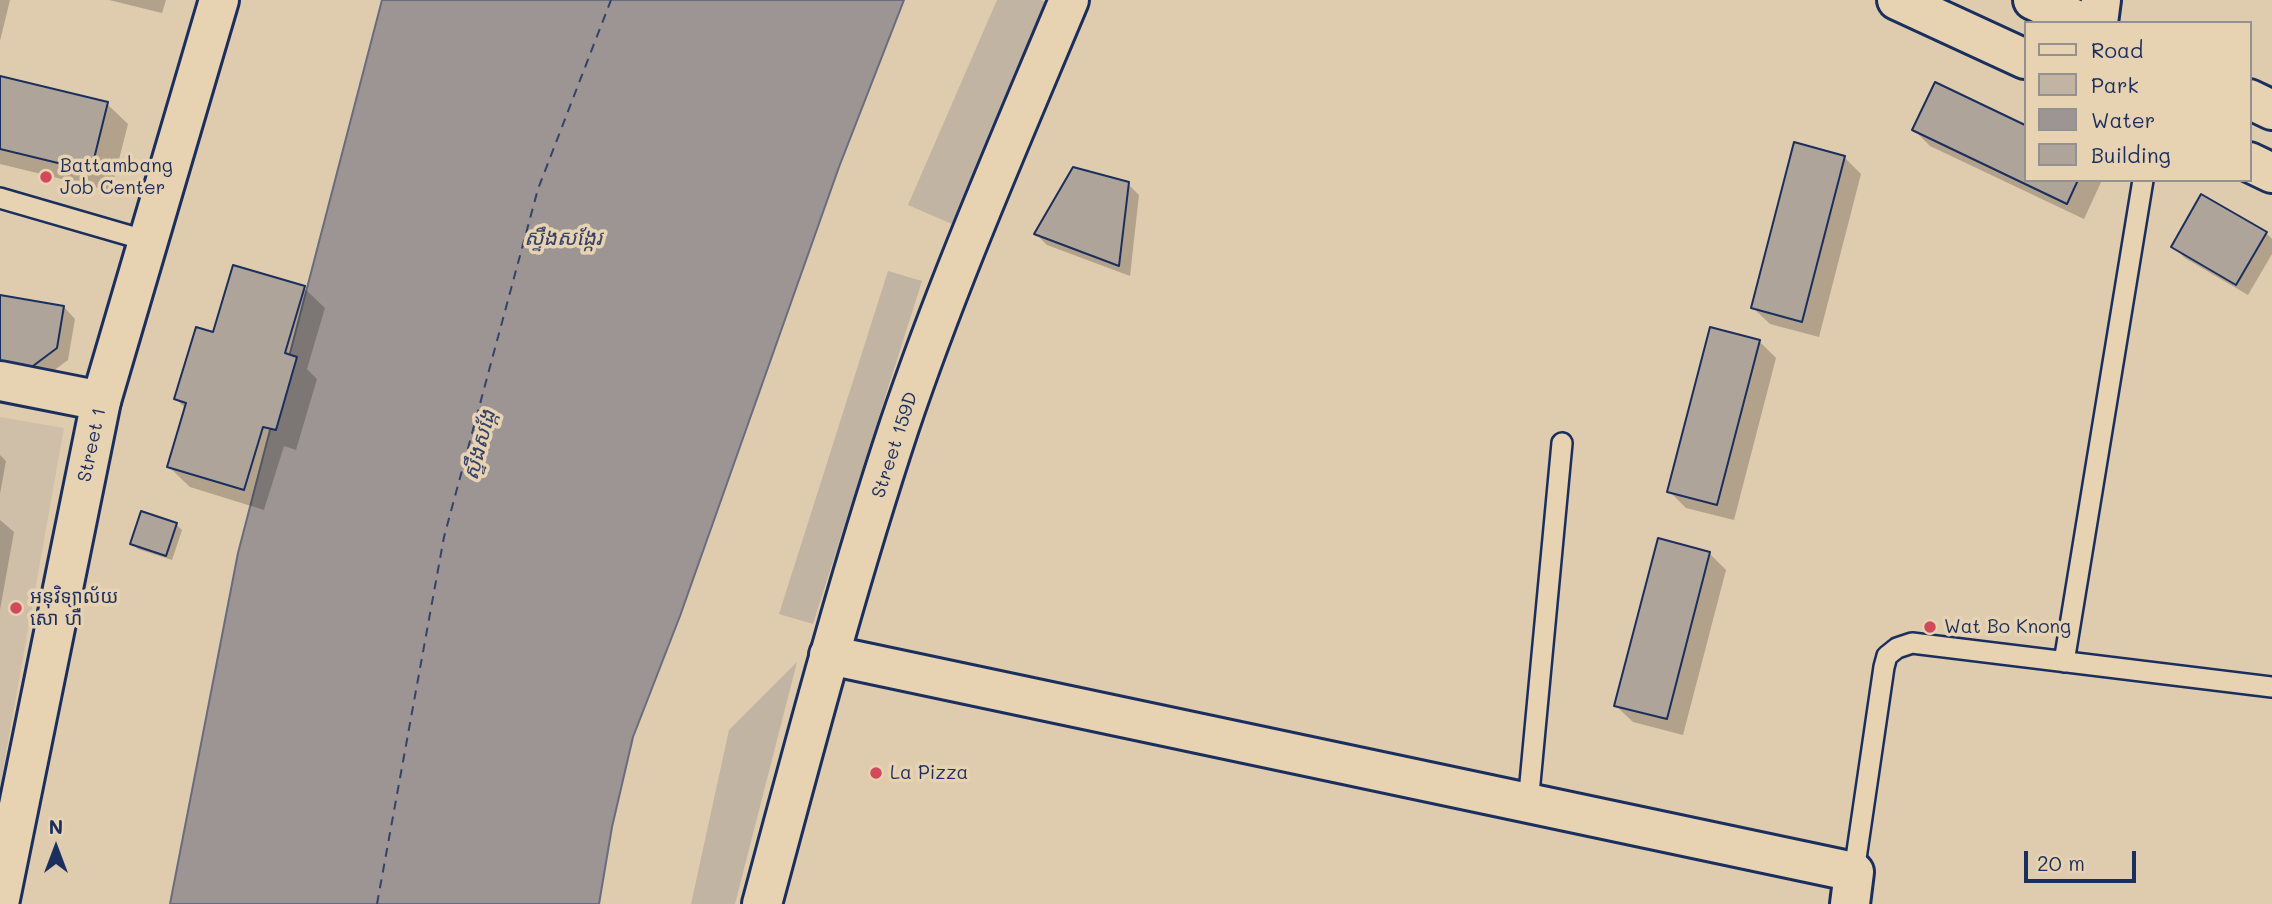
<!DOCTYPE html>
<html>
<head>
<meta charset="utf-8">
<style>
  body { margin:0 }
  #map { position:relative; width:2272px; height:904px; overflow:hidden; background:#dfcbae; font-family:Mali,sans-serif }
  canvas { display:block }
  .legend { position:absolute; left:2024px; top:21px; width:228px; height:161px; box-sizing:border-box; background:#e7d2b1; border:2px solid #959190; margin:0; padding:9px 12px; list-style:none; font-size:21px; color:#1b2f5e }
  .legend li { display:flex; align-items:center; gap:14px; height:35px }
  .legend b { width:35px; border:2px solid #959190 }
  .north { position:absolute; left:21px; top:813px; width:70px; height:70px; -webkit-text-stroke:5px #e7d2b1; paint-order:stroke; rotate:0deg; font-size:19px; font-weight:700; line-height:28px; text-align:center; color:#1b2f5e }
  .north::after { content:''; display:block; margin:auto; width:24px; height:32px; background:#1b2f5e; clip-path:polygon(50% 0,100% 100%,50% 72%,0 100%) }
  .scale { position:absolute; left:2024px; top:851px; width:112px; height:32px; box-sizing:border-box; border:4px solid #1b2f5e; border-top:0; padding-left:9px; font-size:21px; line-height:24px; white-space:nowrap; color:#1b2f5e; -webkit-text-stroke:5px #e7d2b1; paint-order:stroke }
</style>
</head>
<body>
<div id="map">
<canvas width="2272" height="904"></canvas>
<ul class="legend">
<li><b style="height:9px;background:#e7d2b1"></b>Road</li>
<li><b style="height:19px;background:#c2b4a2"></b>Park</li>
<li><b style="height:19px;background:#9c9593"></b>Water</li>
<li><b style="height:19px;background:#aea499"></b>Building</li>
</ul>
<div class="north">N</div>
<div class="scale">20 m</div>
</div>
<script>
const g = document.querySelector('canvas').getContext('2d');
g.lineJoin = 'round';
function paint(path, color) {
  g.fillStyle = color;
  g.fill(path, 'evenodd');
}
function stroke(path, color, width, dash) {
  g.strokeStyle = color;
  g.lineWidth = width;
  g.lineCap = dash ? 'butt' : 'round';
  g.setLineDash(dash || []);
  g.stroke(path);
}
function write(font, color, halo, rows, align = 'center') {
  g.font = font + ' Mali,"Noto Sans Khmer",sans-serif';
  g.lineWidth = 7;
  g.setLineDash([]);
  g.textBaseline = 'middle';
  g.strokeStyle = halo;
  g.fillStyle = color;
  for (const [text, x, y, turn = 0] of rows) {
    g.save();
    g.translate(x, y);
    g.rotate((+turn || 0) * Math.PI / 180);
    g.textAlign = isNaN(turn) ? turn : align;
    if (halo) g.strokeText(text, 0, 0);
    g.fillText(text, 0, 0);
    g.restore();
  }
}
paint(new Path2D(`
  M 0,417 L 64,428 L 0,787 Z`), '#d0bfa8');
paint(new Path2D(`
  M 997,0 L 1041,0 L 1047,3 L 952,224 L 908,205 Z
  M 888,271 L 922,281 L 813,624 L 779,614 Z
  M 797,662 L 735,904 L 691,904 L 729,730 Z`), '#c2b4a2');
const water = new Path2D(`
  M 382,0 L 904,0 L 839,167 L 680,616 L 633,737 L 612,827 L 599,904 L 170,904 L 238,553 Z`);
paint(water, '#9c9593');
stroke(water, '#686c7e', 2);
paint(new Path2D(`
  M 0,0 L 10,0 L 0,41 Z
  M 109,0 L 166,0 L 162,13 Z
  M 0,77 L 107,104 L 128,124 L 111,191 L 0,164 Z
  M 1936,85 L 2025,127 L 2025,180 L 2102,180 L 2084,219 L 1930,146 L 1914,130 Z
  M 1844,157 L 1861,174 L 1819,337 L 1770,324 L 1753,308 Z
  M 1128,184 L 1139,195 L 1130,276 L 1047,245 L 1036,234 Z
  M 2266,233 L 2272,239 L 2272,254 L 2248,295 L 2185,258 L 2173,247 Z
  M 304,288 L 325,308 L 307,369 L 317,379 L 296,450 L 284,446 L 264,510 L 190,487 L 169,467 L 186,409 L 176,399 L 214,335 Z
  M 0,297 L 64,307 L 75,319 L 68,360 L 41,380 L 0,373 Z
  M 1759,341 L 1776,358 L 1734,520 L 1686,508 L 1669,491 Z
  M 0,455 L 6,461 L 0,494 Z
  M 0,520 L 14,532 L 0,610 Z
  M 176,524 L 182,530 L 172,560 L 138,549 L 132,544 Z
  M 1709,553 L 1726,570 L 1683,735 L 1633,722 L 1616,706 Z`), '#0003');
stroke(new Path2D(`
  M 377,904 L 444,537 L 538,189 L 611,0`), '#354369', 2, [9, 7]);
const building = new Path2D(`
  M 0,76 L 108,102 L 91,171 L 0,149 Z
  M 1935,82 L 2025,125 L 2025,180 L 2078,180 L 2067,204 L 1912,130 Z
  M 1794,142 L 1845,156 L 1802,322 L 1751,308 Z
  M 1073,167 L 1129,182 L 1119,266 L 1034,234 Z
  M 2201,194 L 2267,232 L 2236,285 L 2171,247 Z
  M 233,265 L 305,286 L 285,353 L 297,357 L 276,430 L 263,427 L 244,490 L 167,467 L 186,403 L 174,399 L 196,327 L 213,332 Z
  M 0,295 L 64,306 L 57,348 L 29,369 L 0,364 Z
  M 1710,327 L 1760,340 L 1717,505 L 1667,492 Z
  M 141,511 L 177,523 L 166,556 L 130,544 Z
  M 1658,538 L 1710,552 L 1667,719 L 1614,706 Z`);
paint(building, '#aea499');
stroke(building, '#1b2f5e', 2);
const service = new Path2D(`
  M 0,198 L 148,241
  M 2064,662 L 2143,180
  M 1528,804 L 1562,443
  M 1854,872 L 1884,667 L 1887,656 L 1897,648 L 1912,643 L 2272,687`);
const minor = new Path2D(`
  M 2098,23 L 2101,0
  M 0,381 L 101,401
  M 829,655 L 1854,872 L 1850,904`);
const tertiary = new Path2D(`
  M 0,899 L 101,401 L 219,0
  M 762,904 C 805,744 847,584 899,427 C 948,282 1010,141 1069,0`);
const primary = new Path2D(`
  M 1897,0 L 2025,59
  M 2033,0 L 2083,23
  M 2249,99 L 2272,110
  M 2249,162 L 2272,173`);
stroke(service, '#1b2f5e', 24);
stroke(minor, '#1b2f5e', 44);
stroke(tertiary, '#1b2f5e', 44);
stroke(primary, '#1b2f5e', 44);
stroke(service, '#e7d2b1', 19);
stroke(minor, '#e7d2b1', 38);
stroke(tertiary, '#e7d2b1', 38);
stroke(primary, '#e7d2b1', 38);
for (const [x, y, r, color] of [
  [46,177,7,"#d1495b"],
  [16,608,7,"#d1495b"],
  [1930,627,7,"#d1495b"],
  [876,773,7,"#d1495b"]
]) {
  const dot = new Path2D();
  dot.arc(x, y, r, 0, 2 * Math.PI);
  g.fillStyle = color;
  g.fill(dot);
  stroke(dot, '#e7d2b1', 2.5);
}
write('19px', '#1b2f5e', '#e7d2b1', [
  ["Battambang",60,166],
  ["Job Center",60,188],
  ["អនុវិទ្យាល័យ",30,597],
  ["សោ ហឺ",30,619],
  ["Wat Bo Knong",1944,627],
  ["La Pizza",890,773]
], 'left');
write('19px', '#1b2f5e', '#e7d2b1', [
  ["Street 1",92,445,-78],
  ["Street 159D",895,445,-72]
]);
write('italic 21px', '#354369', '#e7d2b1', [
  ["ស្ទឹងសង្កែរ",563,239],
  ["ស្ទឹងសង្កែ",480,445,-75]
]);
</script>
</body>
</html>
